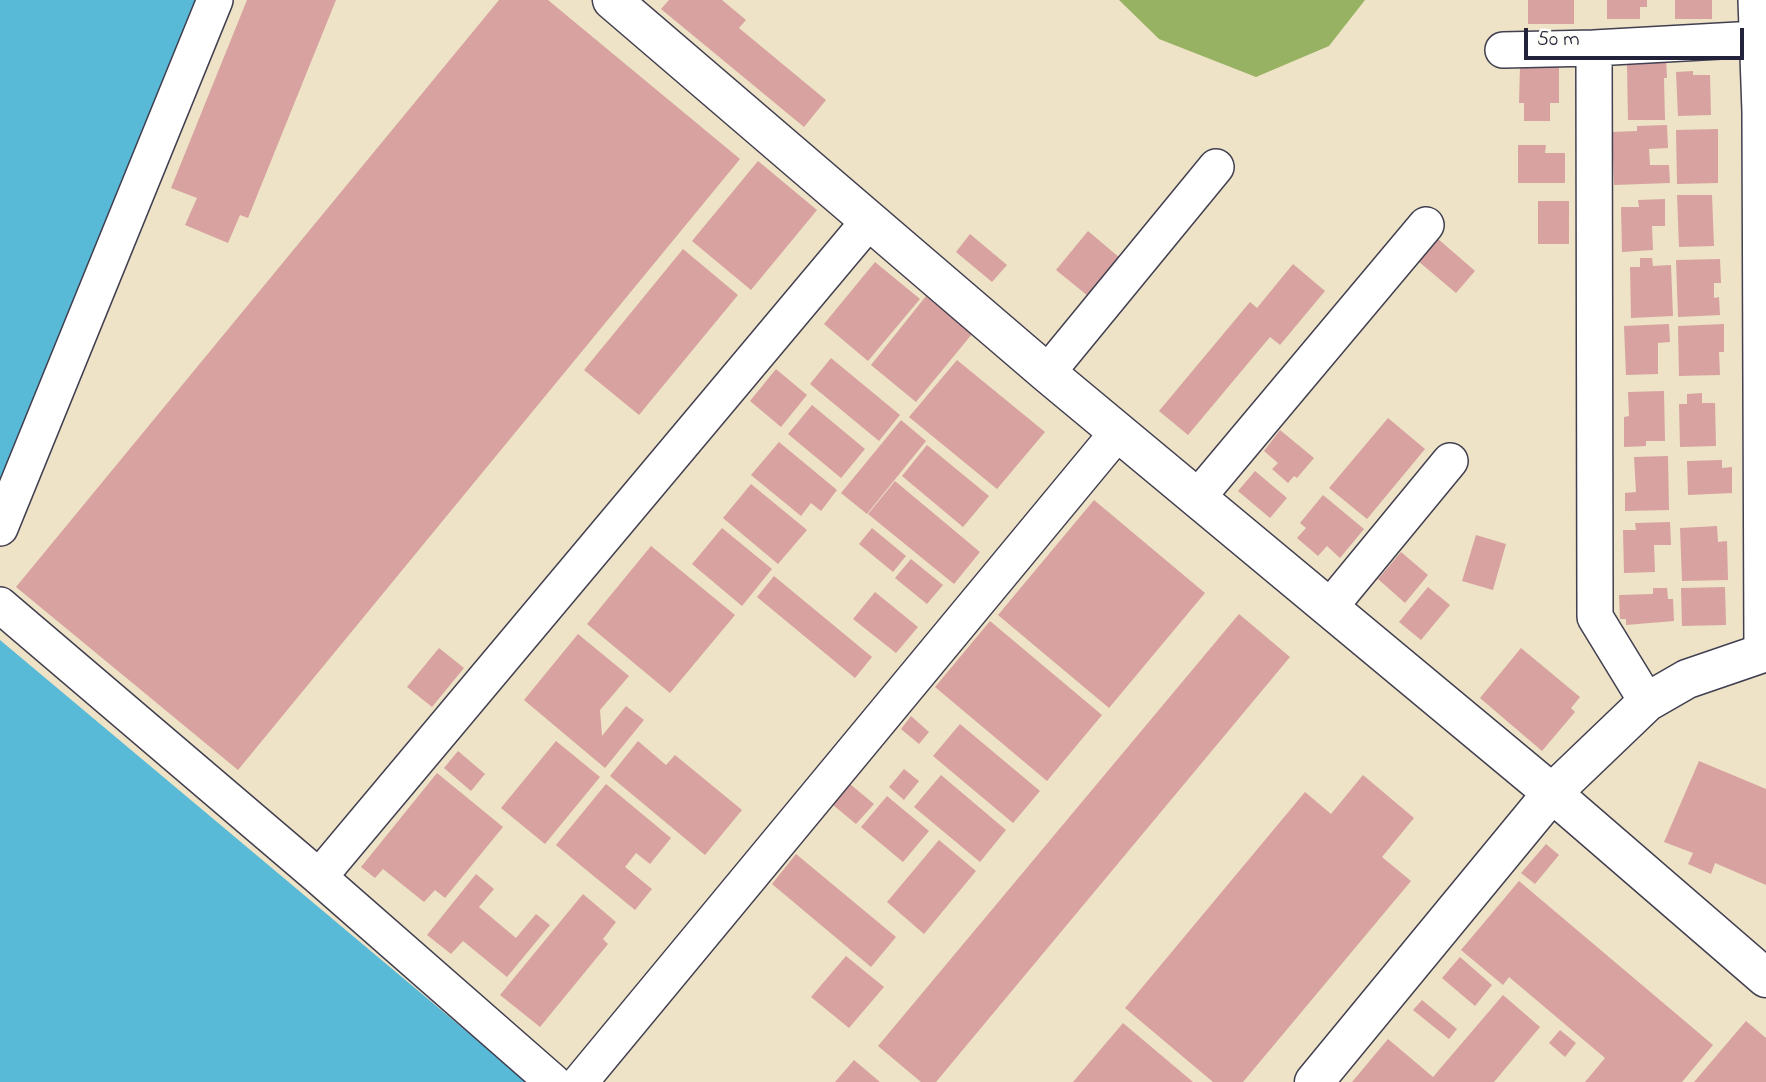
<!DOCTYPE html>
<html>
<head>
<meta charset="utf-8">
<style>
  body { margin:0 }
  #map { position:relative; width:1766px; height:1082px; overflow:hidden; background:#eee3c6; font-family:"Indie Flower",sans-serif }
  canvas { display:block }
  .scale { position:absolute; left:1524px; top:28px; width:220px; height:32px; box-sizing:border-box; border:4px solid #22223b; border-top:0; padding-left:9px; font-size:21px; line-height:24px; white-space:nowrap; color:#22223b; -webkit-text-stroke:5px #fdfcf7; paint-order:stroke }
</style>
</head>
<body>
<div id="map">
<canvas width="1766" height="1082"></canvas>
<div class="scale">50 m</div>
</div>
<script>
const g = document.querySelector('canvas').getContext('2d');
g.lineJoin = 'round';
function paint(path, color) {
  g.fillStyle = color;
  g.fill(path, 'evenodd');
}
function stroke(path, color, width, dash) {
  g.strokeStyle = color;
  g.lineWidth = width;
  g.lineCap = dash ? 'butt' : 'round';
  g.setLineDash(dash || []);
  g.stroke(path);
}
paint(new Path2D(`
  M 1119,0 L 1365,0 L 1329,46 L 1256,77 L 1159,39 Z`), '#97b263');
paint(new Path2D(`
  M 0,0 L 196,0 L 0,482 Z
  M 0,640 L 527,1082 L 0,1082 Z`), '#58bad6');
paint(new Path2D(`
  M 247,0 L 336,0 L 248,218 L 240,215 L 228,243 L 185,225 L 197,198 L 171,188 Z
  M 499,0 L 548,0 L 740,159 L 238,770 L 16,587 Z
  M 669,0 L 722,0 L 746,20 L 739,28 L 826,100 L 804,127 L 661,9 Z
  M 1528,0 L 1574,0 L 1574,24 L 1528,24 Z
  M 1607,0 L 1647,0 L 1647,7 L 1640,7 L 1640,19 L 1607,19 Z
  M 1675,0 L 1712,0 L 1712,19 L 1675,19 Z
  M 1666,58 L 1667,78 L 1664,78 L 1665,120 L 1628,120 L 1627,65 L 1645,64 L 1646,59 Z
  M 1520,67 L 1559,67 L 1559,103 L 1550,103 L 1550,121 L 1524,121 L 1524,103 L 1519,103 Z
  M 1693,71 L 1693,75 L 1710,75 L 1711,115 L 1678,116 L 1676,72 Z
  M 1667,125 L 1668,148 L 1649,149 L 1650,165 L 1669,165 L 1670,183 L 1614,185 L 1612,132 L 1637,131 L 1637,126 Z
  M 1718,129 L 1718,183 L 1677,184 L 1676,130 Z
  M 1518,145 L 1546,145 L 1545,153 L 1565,153 L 1565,183 L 1518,183 Z
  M 758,161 L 817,210 L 751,290 L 692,241 Z
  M 1677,195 L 1712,195 L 1714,246 L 1679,247 Z
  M 1665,199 L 1665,226 L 1652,226 L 1653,250 L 1622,252 L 1621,207 L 1639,207 L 1638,200 Z
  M 1538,201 L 1569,201 L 1569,244 L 1538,244 Z
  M 1088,231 L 1120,258 L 1088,296 L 1056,270 Z
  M 970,234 L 1007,265 L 992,282 L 956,252 Z
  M 1437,238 L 1475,271 L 1456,293 L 1418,261 Z
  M 683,249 L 738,295 L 639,415 L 584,370 Z
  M 1640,258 L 1652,258 L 1653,266 L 1671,265 L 1673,316 L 1631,318 L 1630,267 L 1640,267 Z
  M 1720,259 L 1721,283 L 1714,283 L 1714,298 L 1719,297 L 1720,315 L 1678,317 L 1676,260 Z
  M 875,262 L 920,299 L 868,361 L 824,324 Z
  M 1293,264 L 1325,291 L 1280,345 L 1270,337 L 1188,435 L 1159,411 L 1250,302 L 1257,308 Z
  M 926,296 L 972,334 L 916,402 L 871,365 Z
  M 1669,324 L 1670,342 L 1658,343 L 1658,374 L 1626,375 L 1624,326 Z
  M 1724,324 L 1724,352 L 1719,352 L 1720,375 L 1679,376 L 1678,326 Z
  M 831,358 L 900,415 L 879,441 L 810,384 Z
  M 957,360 L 1045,432 L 997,489 L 909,417 Z
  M 776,369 L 807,395 L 781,427 L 750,401 Z
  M 1664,391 L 1665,441 L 1646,441 L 1646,446 L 1624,447 L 1624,417 L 1629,416 L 1628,392 Z
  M 1702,393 L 1702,403 L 1715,403 L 1716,446 L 1680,447 L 1679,404 L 1687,404 L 1687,394 Z
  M 812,405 L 865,449 L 841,478 L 788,434 Z
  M 1388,418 L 1425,449 L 1367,519 L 1329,488 Z
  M 901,420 L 926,441 L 867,514 L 841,493 Z
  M 1280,430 L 1314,458 L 1297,478 L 1294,476 L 1288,483 L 1272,469 L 1278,463 L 1264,451 Z
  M 779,442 L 837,490 L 821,511 L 811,503 L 801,516 L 751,475 Z
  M 927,445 L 989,496 L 963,527 L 902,476 Z
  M 1668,456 L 1669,510 L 1625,511 L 1625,493 L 1636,492 L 1634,457 Z
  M 1722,460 L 1722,468 L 1732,467 L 1732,493 L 1688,495 L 1687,461 Z
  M 1255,471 L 1287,498 L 1270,518 L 1238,491 Z
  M 895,481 L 980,552 L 954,584 L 868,514 Z
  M 751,484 L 807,530 L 778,564 L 723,518 Z
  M 1323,495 L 1364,529 L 1340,558 L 1327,546 L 1318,556 L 1297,538 L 1306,528 L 1300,523 Z
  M 1094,500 L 1205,593 L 1109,708 L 998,615 Z
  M 1670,522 L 1671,545 L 1654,545 L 1655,572 L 1624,573 L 1623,530 L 1636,530 L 1635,523 Z
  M 1717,526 L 1718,542 L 1727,541 L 1728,580 L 1682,581 L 1680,528 Z
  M 722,528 L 772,569 L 742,606 L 692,564 Z
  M 872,528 L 906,556 L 893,572 L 859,544 Z
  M 1476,535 L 1506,544 L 1493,590 L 1462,581 Z
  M 651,546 L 735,615 L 670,693 L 587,624 Z
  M 1401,552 L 1428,575 L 1405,603 L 1378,579 Z
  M 911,559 L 943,585 L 927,604 L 895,578 Z
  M 774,576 L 872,657 L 855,678 L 757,597 Z
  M 1428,587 L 1450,605 L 1421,640 L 1399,622 Z
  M 1725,587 L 1726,625 L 1682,626 L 1681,588 Z
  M 1653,588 L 1667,588 L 1668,599 L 1673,599 L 1674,621 L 1626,625 L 1626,619 L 1620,619 L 1619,595 L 1653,594 Z
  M 875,592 L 918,627 L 896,653 L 853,619 Z
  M 1239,614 L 1290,657 L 936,1082 L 921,1082 L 878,1046 Z
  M 990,621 L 1102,715 L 1047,781 L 935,687 Z
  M 578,634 L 629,676 L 600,710 L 602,736 L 626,706 L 644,720 L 605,768 L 524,700 Z
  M 439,648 L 464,668 L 432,707 L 407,687 Z
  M 1521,648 L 1580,697 L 1571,708 L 1575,712 L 1542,751 L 1480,698 Z
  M 911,716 L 929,732 L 919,744 L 901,729 Z
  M 960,724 L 1040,791 L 1013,823 L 933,756 Z
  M 556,741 L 600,777 L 545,844 L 501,808 Z
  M 638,741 L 666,765 L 675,755 L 742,810 L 705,855 L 610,776 Z
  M 458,751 L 485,774 L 471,791 L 444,768 Z
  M 1699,761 L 1766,789 L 1766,885 L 1715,863 L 1711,874 L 1688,864 L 1693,853 L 1664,842 Z
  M 904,769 L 919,781 L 904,800 L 889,787 Z
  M 437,773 L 503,827 L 445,898 L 435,890 L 424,902 L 383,869 L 375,878 L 361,867 Z
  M 941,775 L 1006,830 L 980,862 L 914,807 Z
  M 1363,775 L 1414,818 L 1382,857 L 1411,881 L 1243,1082 L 1213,1082 L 1125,1008 L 1305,792 L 1331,814 Z
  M 606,784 L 671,838 L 650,864 L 636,853 L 625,867 L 652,889 L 635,910 L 556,845 Z
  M 850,784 L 874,804 L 856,824 L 833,805 Z
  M 887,796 L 929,831 L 903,862 L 861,827 Z
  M 939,840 L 976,871 L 924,934 L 887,902 Z
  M 1546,844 L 1559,855 L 1535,884 L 1521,873 Z
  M 796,854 L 896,937 L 871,967 L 772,884 Z
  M 476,874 L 494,889 L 479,907 L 516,938 L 536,914 L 550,925 L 507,977 L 463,941 L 451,954 L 427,935 Z
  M 1519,881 L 1713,1045 L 1682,1082 L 1585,1082 L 1605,1058 L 1509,977 L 1503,985 L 1461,950 Z
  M 583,894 L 616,922 L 603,939 L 608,944 L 540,1027 L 500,995 Z
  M 846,956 L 884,987 L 849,1028 L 811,997 Z
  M 1460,957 L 1492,985 L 1475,1006 L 1442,978 Z
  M 1503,995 L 1540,1027 L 1494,1082 L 1352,1082 L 1388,1039 L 1433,1077 Z
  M 1422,1000 L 1457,1029 L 1449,1039 L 1413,1010 Z
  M 1746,1021 L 1766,1038 L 1766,1082 L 1694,1082 Z
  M 1123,1023 L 1193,1082 L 1073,1082 Z
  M 1560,1030 L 1576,1043 L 1565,1057 L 1549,1043 Z
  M 854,1060 L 880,1082 L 835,1082 Z`), '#d7a2a0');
const street = new Path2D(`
  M 1756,0 L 1760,112 L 1762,652
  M 1503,50 L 1594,48
  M 1047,373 L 1216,167
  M 1197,498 L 1426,225
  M 0,528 L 215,0
  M 0,605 L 319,877 L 553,1082
  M 1329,608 L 1450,461
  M 1647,702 L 1595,617 L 1594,48 L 1756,39
  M 319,877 L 869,221
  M 580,1082 L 1118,432`);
const secondary = new Path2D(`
  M 612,0 L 1047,373 L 1552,793 L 1766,978
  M 1314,1082 L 1552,793 L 1647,702 L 1687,679 L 1766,652`);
stroke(street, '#413f50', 38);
stroke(secondary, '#413f50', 41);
stroke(street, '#fff', 35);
stroke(secondary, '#fff', 38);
</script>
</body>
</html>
